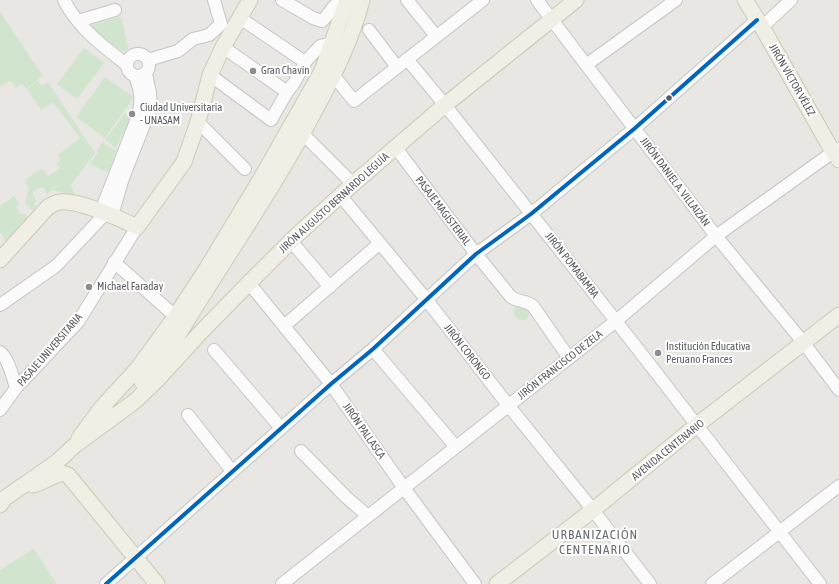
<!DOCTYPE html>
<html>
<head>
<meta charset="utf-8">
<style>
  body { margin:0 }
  canvas { display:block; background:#e8e7e3 }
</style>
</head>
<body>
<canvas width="839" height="584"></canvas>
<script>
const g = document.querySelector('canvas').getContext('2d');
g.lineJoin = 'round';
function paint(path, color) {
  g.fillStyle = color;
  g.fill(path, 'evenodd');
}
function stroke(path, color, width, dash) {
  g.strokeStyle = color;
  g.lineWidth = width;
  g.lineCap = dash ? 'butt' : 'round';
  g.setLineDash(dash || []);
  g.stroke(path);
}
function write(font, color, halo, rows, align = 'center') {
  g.font = font + ' "Asap Condensed",sans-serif';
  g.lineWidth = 4;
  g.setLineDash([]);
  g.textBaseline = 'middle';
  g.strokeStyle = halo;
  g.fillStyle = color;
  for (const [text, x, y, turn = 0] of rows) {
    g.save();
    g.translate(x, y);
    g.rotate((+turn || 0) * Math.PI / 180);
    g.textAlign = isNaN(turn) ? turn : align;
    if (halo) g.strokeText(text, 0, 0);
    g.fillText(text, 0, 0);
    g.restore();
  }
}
paint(new Path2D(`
  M 0,12 L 43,76 L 26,89 L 22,83 L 16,88 L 13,83 L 9,81 L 0,87 Z
  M 118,17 L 122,18 L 128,49 L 125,52 L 106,42 L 89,26 Z
  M 84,48 L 104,63 L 77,99 L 57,84 Z
  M 105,77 L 134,97 L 105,138 L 76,117 Z
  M 38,81 L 42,86 L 48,82 L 95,153 L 71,185 L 75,196 L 52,190 L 62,182 L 52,189 L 47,195 L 44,188 L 41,187 L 33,192 L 35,200 L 37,201 L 34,204 L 37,206 L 32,210 L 25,203 L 29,188 L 25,182 L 27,181 L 26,179 L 41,169 L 42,171 L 43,169 L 48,176 L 60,168 L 57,163 L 61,160 L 58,155 L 80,138 L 53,102 L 41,110 L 27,89 Z
  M 125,113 L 132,115 L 116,148 L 105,140 Z
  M 103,142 L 116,151 L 109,171 L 107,172 L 90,164 L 97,153 L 97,150 Z
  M 14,196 L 19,204 L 16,207 L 21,215 L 25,213 L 27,217 L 6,241 L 0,232 L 0,206 Z
  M 525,303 L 531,312 L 526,320 L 519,320 L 514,315 L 514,309 L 517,305 Z
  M 34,549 L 57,584 L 0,584 L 0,570 Z`), '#d1e5ce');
const minor = new Path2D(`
  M 64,0 C 78,28 103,46 127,65
  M 282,0 L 313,18 L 322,21 C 331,13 331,6 342,0
  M 407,0 L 436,36
  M 537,0 L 716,236 L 803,342 L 839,390
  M 240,18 L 299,58
  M 78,21 L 115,10
  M 762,27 L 791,0
  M 369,30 L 397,67
  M 223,47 L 287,92
  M127 65a11 11 0 1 1 22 0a11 11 0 1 1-22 0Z
  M 407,59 L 445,105 L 616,321 L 820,584
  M 148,60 L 178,51 L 193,39 L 209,35 L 221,24 L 214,0
  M 586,65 L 676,0
  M 210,75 L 271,120 L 287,92 L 294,83 L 306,61 L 320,46 L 332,43
  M 334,76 L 354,101 L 483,0
  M 198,122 L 245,169
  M 303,134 L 353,184
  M 396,148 L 476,254 L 511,297 C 520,303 524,299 533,306 L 569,358
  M 340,195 L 426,299 L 508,405 L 593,510 L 650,584
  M 101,211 L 138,116 C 142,99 141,92 135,76
  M 112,215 L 123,178 L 147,117 L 151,105 L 150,93 L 146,74
  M 291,241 L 330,287
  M 114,262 L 175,316
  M 249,283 L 331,384 L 404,488 L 475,584
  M 0,305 L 56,266 L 106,213
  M 284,326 L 380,243
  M 373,349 L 456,447
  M 214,350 L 281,428
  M 0,352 C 8,357 13,378 16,388
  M 0,410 L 16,388 L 78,322 L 137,227
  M 188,415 L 232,471
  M 301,451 L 346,497 L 368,516
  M 106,584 L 331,384 L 373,349 L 476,254 L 531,214 L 634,129 L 757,20
  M 282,584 L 616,321 L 716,236 L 833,152 L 839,149
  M 712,584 L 839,486`);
const major = new Path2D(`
  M 745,0 L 762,27 L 833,152 L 839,160
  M 0,260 L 48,207 C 52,205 56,202 60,202 C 80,200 118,218 137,227 L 184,162 L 198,122 L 210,75 L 223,47 L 250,0
  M 142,382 L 167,352 L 180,332 C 224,259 273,190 313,114 C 333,78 352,40 362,0
  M 107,422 L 135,401 L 158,379 L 201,332 L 249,283 L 298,234 L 353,184 L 445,105 L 576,0
  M 79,438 L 103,406 L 138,368 L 173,320 L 207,268 L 259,182 L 322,71 L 347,0
  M 33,485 C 43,483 59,470 68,475 L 157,584
  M 0,505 L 5,498 L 57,462 L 74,446 L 107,422 L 113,415
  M 497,584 L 593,510 L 697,425 L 839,315`);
stroke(minor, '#c5c5c5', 14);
stroke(major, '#d0c7b1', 17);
stroke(minor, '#fcfbfb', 12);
stroke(major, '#f0efe6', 15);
stroke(new Path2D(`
  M 106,584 L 331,384 L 373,349 L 476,254 L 531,214 L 634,129 L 757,20`), '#0065bd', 4);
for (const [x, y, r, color] of [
  [253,71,4,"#8b8d8e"],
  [669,98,3.5,"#595c61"],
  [132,114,4,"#8b8d8e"],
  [89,287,4,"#8b8d8e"],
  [658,353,4,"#8b8d8e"]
]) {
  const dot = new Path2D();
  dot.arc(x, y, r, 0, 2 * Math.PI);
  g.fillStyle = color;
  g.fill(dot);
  stroke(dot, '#fff', 1.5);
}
write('11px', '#595c61', '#fff', [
  ["Gran Chavín",261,71],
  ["Ciudad Universitaria",140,108],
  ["- UNASAM",140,121],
  ["Michael Faraday",97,287],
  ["Institución Educativa",666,347],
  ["Peruano Frances",666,360]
], 'left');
write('11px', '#595c61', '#fff', [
  ["JIRÓN VÍCTOR VÉLEZ",792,80,60],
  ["JIRÓN DANIEL A. VILLAIZÁN",675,182,53],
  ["JIRÓN AUGUSTO BERNARDO LEGUÍA",334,203,-42],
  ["PASAJE MAGISTERIAL",443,211,53],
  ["JIRÓN POMABAMBA",572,265,52],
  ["PASAJE UNIVERSITARIA",50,350,-49],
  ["JIRÓN CORONGO",467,352,52],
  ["JIRÓN FRANCISCO DE ZELA",560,365,-38],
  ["JIRÓN PALLASCA",364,431,55],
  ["AVENIDA CENTENARIO",668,450,-39]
]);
g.letterSpacing = '1px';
write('13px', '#6a6e72', '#fff', [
  ["URBANIZACIÓN",595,535],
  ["CENTENARIO",595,550]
]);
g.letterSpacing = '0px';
</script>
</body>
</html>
